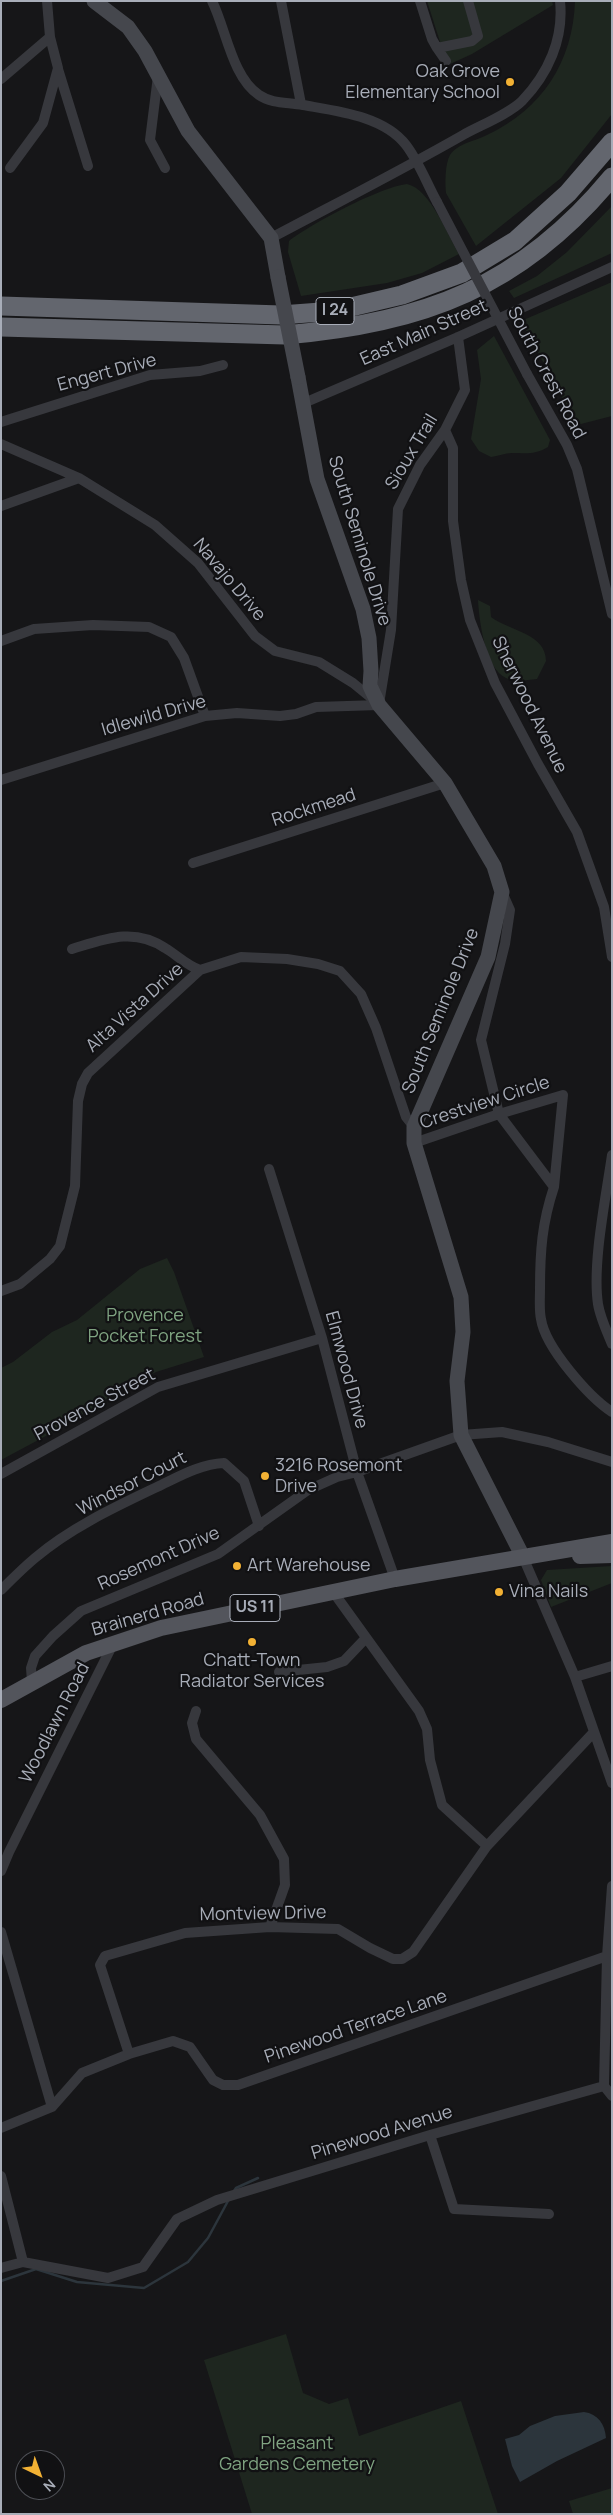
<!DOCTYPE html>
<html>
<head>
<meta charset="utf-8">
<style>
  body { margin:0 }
  #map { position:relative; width:613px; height:2515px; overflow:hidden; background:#161618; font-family:Manrope,sans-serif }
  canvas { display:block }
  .frame { position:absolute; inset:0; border:2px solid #a8adb8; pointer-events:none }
  .north { position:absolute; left:15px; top:2450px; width:50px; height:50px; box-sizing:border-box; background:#111113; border:1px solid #4d4f55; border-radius:50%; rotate:138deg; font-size:14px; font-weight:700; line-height:20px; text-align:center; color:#a8adb8 }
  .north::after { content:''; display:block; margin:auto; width:18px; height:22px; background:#f2b134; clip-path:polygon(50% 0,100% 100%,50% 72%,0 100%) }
</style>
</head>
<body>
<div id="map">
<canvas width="613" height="2515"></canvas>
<div class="frame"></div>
<div class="north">N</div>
</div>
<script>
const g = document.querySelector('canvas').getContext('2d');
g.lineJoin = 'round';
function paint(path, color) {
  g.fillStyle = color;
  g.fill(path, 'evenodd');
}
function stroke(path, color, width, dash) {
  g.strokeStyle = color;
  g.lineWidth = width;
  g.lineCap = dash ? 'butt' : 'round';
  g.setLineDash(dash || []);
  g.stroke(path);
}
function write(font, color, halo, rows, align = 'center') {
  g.font = font + ' Manrope,sans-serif';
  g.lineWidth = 4.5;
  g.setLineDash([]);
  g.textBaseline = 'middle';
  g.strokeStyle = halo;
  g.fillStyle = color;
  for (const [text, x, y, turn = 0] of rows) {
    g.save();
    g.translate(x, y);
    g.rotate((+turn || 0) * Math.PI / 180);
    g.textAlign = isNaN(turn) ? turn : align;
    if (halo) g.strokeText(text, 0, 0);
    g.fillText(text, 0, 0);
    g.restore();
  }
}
paint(new Path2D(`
  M 427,1 L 552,1 L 553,5 L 472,54 L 450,64 L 442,48 Z
  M 575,1 L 612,1 L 612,114 L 561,178 L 476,246 L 446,193 C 445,183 445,164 450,155 C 458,143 476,141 487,135 C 542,109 573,62 575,1 Z
  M 407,184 C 430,189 447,234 459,254 L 422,273 L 387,283 L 301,296 L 288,252 L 289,241 C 311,224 380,187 407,184 Z
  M 612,206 L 612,253 L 514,298 L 509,291 L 537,276 L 567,252 Z
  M 612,282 L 612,416 L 577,425 L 521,321 Z
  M 494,336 L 550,440 L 548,447 C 535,455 526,453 512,453 C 505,453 498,456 491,457 L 479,451 L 471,439 L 481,379 L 477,350 Z
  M 478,600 L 490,606 L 491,617 C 509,631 546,633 546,661 L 537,679 C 527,680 515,683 506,678 C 485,669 479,619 478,600 Z
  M 167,1258 L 174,1272 L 204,1357 L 156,1372 L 127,1387 L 57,1430 L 1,1460 L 1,1368 L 13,1362 L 52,1332 L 77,1320 L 140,1269 Z
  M 612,1566 L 612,1583 L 551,1607 L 541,1580 L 547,1570 Z
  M 286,2334 L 303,2393 L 329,2404 L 348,2398 L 359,2436 L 461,2401 L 498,2514 L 252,2514 L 204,2360 Z
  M 612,2488 L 612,2514 L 573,2514 L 569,2501 Z`), '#1e261f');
paint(new Path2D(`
  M 584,2412 C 598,2414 605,2424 606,2438 L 557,2461 L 520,2482 L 512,2466 L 505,2439 L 519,2435 L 530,2426 L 555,2416 Z`), '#2c353c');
stroke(new Path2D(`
  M 234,2191 L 236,2188 L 258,2178
  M 1,2281 L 36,2269 L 77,2282 L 144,2288 L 188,2262 L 208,2238 L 228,2201`), '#2c353c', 2.5);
stroke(new Path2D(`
  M 212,1 C 226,29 232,77 259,95 C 272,104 288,102 303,105 C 337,111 384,116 406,145 C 419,162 427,184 437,202
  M 281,1 L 301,104
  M 420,1 L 432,39 L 437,48 L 472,41 L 478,36 L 468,1
  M 437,48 L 446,61
  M 58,69 L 88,166
  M 158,76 L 150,140 L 165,168
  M 1,79 L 50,37 L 47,1
  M 10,168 L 43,123 L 58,68 L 50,37
  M 271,238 C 335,204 400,171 463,135 C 479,126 509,114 522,101 C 548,74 564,39 560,1
  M 527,374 L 567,445 L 577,469 L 612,614
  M 304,403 L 458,337 L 612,267
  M 1,422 L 150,375 L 200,371 L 223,365
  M 445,430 L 453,448 L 453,521 L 461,580 L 470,620 L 495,683 L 538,764 L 577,832 L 604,907 L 612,957
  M 1,444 L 79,478 L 155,525 L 198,563 L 255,636 L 275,651 L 319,662 L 353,683 L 375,701
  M 1,506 L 79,478
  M 1,641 L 34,629 L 93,625 L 149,627 L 171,637 L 184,658 L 205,716
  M 379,704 L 391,630 L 398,509 L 420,465 L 445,430 L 465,390 L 458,337
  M 1,780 L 205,716 L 237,713 L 280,716 L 296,714 L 316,707 L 379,705
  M 193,863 L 445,783
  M 502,892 L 510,910 L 505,944 L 481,1040 L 499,1114 L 554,1187 C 542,1223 540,1251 540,1289 C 540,1299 539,1310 541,1319 C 545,1347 589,1397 612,1412
  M 72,949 C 105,939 134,927 165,948 C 177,955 186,965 200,970
  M 414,1143 L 499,1114 L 563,1095 L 554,1187
  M 612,1155 C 606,1197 592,1264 598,1304 C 600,1317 607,1332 612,1344
  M 269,1169 L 322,1338 L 357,1472 L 395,1579
  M 1,1291 L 20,1284 L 50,1259 L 60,1246 L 75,1186 L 78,1101 L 82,1084 L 88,1073 L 200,970 L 241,957 L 287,959 L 318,964 L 340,971 L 361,994 L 376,1028 L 406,1117 L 414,1127
  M 1,1474 L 158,1387 L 322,1338
  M 523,1557 L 575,1677 L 612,1783
  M 1,1590 C 12,1579 23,1568 35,1558 C 70,1528 115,1507 157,1487 C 178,1477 200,1464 224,1463 L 244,1481 L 259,1526
  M 334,1593 L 419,1711 L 427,1729 L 430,1760 L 442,1805 L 487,1846
  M 279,1672 L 327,1667 L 344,1661 L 365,1639
  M 575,1677 L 612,1666
  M 32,1682 L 31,1668 L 35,1656 L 53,1636 L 81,1611 L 218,1554 L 308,1490 L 337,1477 L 357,1472 L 461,1435 L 502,1432 L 548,1442 L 612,1462
  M 196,1711 L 192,1723 L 196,1739 L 260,1815 L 284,1859 L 285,1885 L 270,1927
  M 1,1871 L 9,1852 L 113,1644
  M 1,1932 L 52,2107
  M 129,2054 L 100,1965 L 105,1956 L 185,1933 L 270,1927 L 338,1929 L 370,1948 L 393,1959 L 402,1959 L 413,1952 L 487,1846 L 594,1732
  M 604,2086 L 612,2096
  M 1,2128 L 52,2107 L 82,2073 L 129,2054 L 173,2041 L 190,2047 L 213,2080 L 223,2085 L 238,2085 L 607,1956
  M 430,2135 L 454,2209 L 549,2214
  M 1,2176 L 23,2262
  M 1,2268 L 23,2262 L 108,2278 L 143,2267 L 177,2219 L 217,2200 L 430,2135 L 604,2086 L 607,1956 L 612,1886`), '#37383d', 10);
stroke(new Path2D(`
  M 94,1 L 128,27 L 145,51 L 188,131 L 271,238 L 278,277
  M 298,377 L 317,479 L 363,609 L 369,638 L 371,671 L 370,686 L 379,705 L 445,783 L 494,866 L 502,892 L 488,957 L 414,1127 L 414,1143 L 461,1297 L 463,1332 L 457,1381 L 461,1435 L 523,1557`), '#45474d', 15);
stroke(new Path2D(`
  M 580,1556 L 612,1555
  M 1,1700 L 86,1653 L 161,1628 L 395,1579 L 612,1542`), '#53555c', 16);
stroke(new Path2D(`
  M 1,306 L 281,315 L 334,311 L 402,295 L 462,273 L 515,241 L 568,193 L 612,142
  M 1,327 L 285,335 C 424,323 521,287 612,177`), '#63666e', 19);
stroke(new Path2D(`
  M 437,202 L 527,374`), '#37383d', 10);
stroke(new Path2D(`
  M 278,277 L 298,377`), '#45474d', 15);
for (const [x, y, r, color] of [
  [510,82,5,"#f2b134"],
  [265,1476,5,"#f2b134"],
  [237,1566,5,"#f2b134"],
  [499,1592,5,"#f2b134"],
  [252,1642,5,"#f2b134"]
]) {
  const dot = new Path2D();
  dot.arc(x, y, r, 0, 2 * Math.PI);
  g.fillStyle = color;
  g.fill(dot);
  stroke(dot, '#111113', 2);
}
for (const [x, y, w] of [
  [335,311,38],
  [255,1608,50]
]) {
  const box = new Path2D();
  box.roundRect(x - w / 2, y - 13.5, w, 27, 4);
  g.fillStyle = '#111113';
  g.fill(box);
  stroke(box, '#a8adb8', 1);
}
write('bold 16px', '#a8adb8', null, [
  ["I 24",335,311],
  ["US 11",255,1608]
]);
write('18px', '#a8adb8', '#111113', [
  ["Oak Grove",500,72,"right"],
  ["Elementary School",500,93,"right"],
  ["3216 Rosemont",275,1466],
  ["Drive",275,1487],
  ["Art Warehouse",247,1566],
  ["Vina Nails",509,1592],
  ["Chatt-Town",252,1661,"center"],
  ["Radiator Services",252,1682,"center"]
], 'left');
write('18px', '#a8adb8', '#111113', [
  ["East Main Street",424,333,-24],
  ["Engert Drive",107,373,-15],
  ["South Crest Road",546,373,62],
  ["Sioux Trail",412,452,-59],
  ["South Seminole Drive",359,541,73],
  ["Navajo Drive",229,580,50],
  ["Sherwood Avenue",529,705,64],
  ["Idlewild Drive",154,716,-16],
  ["Rockmead",314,808,-18],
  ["Alta Vista Drive",135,1008,-42],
  ["South Seminole Drive",441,1011,-68],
  ["Crestview Circle",485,1103,-18],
  ["Elmwood Drive",346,1370,75],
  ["Provence Street",95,1405,-28],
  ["Windsor Court",132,1484,-27],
  ["Rosemont Drive",159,1559,-24],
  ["Brainerd Road",148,1615,-16],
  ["Woodlawn Road",55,1723,-63],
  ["Montview Drive",263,1914,-1],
  ["Pinewood Terrace Lane",356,2027,-19],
  ["Pinewood Avenue",382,2133,-17]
]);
write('18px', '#7fa381', '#111113', [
  ["Provence",145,1316],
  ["Pocket Forest",145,1337],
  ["Pleasant",297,2444],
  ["Gardens Cemetery",297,2465]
]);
</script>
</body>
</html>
